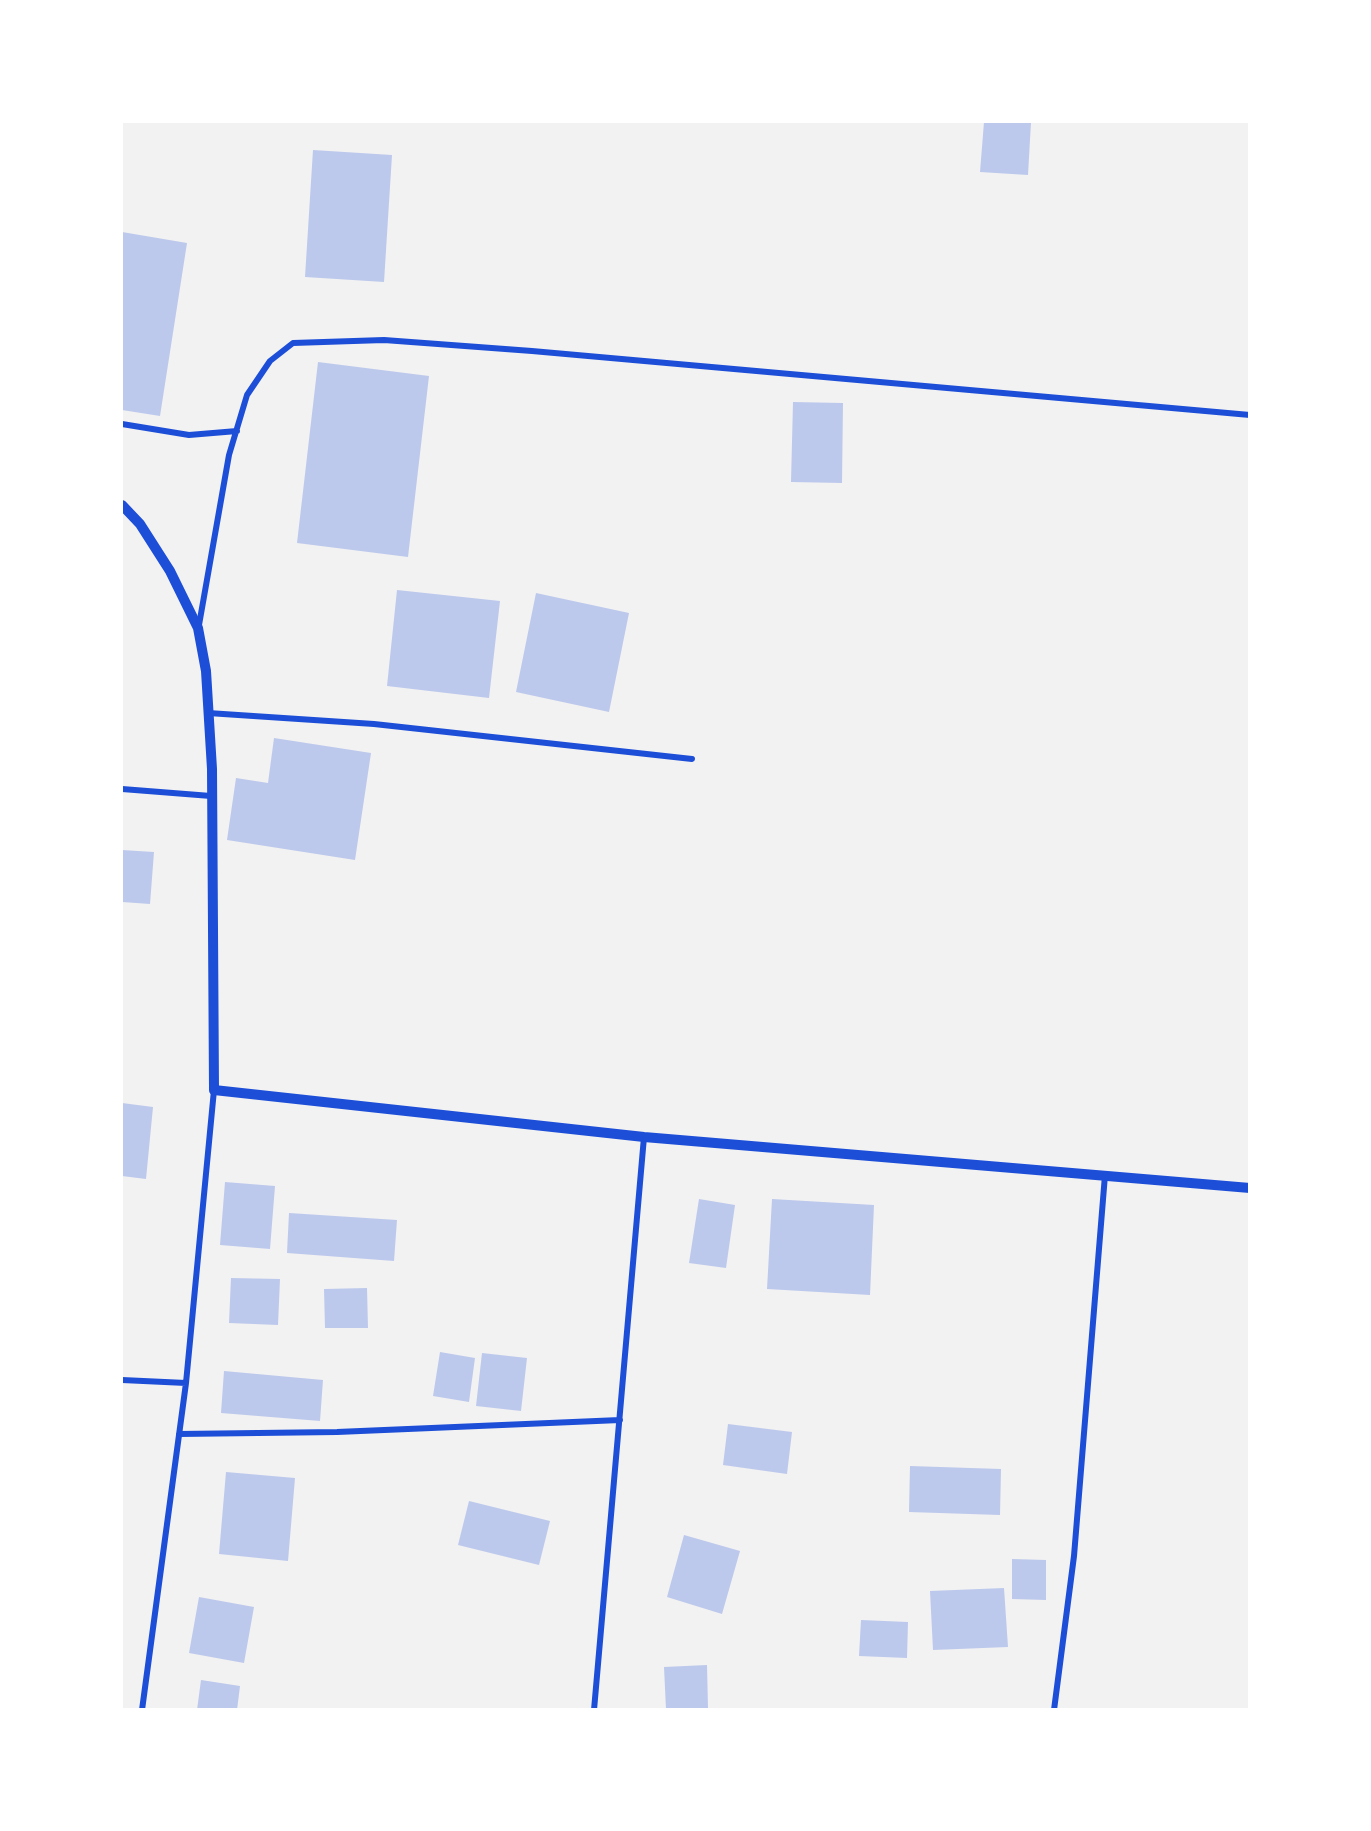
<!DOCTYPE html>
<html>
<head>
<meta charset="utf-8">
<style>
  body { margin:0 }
  #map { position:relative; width:1371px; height:1831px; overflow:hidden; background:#f2f2f2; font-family:Literata,serif }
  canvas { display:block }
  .frame { position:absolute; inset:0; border:123px solid #fff; pointer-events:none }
</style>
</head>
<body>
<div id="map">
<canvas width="1371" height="1831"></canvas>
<div class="frame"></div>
</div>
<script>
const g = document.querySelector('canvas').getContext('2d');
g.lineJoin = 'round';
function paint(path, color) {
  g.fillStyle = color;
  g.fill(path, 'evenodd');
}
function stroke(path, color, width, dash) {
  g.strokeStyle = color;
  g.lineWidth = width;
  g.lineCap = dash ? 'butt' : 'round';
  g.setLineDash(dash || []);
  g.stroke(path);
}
paint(new Path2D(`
  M 984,122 L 1031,122 L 1028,175 L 980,172 Z
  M 313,150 L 392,155 L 384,282 L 305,277 Z
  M 122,232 L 187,243 L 160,416 L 122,410 Z
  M 318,362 L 429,376 L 408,557 L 297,543 Z
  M 793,402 L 843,403 L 842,483 L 791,482 Z
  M 397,590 L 500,601 L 489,698 L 387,686 Z
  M 536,593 L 629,613 L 609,712 L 516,692 Z
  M 274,738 L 371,753 L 355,860 L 227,840 L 236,778 L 268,783 Z
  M 122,850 L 154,852 L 150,904 L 122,902 Z
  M 122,1103 L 153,1107 L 146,1179 L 122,1176 Z
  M 225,1182 L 275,1186 L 270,1249 L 220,1245 Z
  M 699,1199 L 735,1205 L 726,1268 L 689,1263 Z
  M 772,1199 L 874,1205 L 870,1295 L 767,1289 Z
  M 289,1213 L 397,1220 L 394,1261 L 287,1253 Z
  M 231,1278 L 280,1279 L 278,1325 L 229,1323 Z
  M 367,1288 L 368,1328 L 325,1328 L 324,1289 Z
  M 440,1352 L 475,1358 L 469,1402 L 433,1396 Z
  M 482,1353 L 527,1358 L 521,1411 L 476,1406 Z
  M 224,1371 L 323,1380 L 320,1421 L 221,1413 Z
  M 728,1424 L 792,1432 L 787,1474 L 723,1465 Z
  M 910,1466 L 1001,1469 L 1000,1515 L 909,1512 Z
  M 226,1472 L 295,1478 L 288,1561 L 219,1554 Z
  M 469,1501 L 550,1521 L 539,1565 L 458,1545 Z
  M 684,1535 L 740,1551 L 722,1614 L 667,1597 Z
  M 1012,1559 L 1046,1560 L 1046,1600 L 1012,1599 Z
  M 1004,1588 L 1008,1647 L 933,1650 L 930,1591 Z
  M 199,1597 L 254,1607 L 244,1663 L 189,1653 Z
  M 861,1620 L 908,1622 L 907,1658 L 859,1656 Z
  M 707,1665 L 708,1708 L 666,1709 L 664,1667 Z
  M 201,1680 L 240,1686 L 237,1710 L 197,1710 Z`), '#bdc9ec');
stroke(new Path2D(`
  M 122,424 L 189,435 L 237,431
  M 199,625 L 229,455 L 247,395 L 270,361 L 293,343 L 384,340 L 532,351 L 1250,415
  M 208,713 L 374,724 L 692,759
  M 122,789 L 211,796
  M 122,1380 L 186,1383
  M 179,1434 L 337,1432 L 620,1420
  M 142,1710 L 186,1383 L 214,1090
  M 594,1710 L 644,1137
  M 1054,1710 L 1074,1556 L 1105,1175`), '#1d4ed8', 6);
stroke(new Path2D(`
  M 122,505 L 140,524 L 170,571 L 198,628 L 206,671 L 212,769 L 214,1090 L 644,1137 L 1250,1188`), '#1d4ed8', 10);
</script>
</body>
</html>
